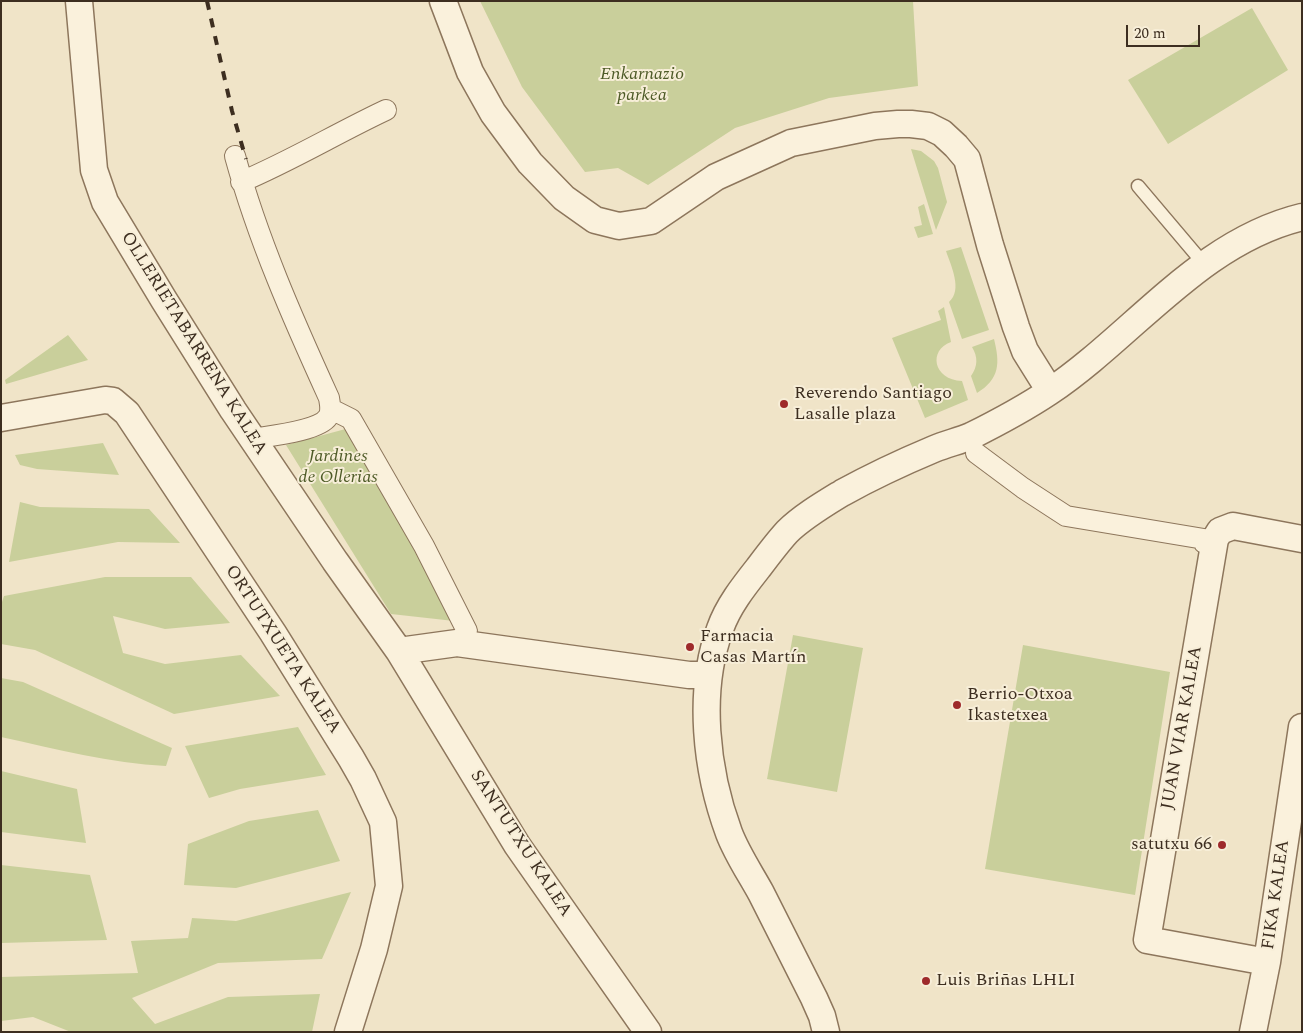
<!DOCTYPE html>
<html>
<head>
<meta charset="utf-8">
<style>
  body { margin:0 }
  #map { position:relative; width:1303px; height:1033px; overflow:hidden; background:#f0e4c8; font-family:Spectral,serif }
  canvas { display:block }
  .frame { position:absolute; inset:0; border:2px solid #3d2e20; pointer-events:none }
  .scale { position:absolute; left:1126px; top:25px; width:74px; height:22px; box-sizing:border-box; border:2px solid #3d2e20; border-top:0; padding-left:6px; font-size:15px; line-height:18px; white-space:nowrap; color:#3d2e20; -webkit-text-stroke:4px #f7eed8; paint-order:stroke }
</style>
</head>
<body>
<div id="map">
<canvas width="1303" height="1033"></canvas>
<div class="frame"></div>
<div class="scale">20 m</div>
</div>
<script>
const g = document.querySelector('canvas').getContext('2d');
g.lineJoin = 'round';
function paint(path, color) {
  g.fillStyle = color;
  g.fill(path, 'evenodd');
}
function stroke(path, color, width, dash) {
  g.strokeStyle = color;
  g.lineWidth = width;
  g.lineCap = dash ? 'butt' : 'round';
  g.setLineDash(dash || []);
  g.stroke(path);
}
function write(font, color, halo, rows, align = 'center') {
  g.font = font + ' Spectral,serif';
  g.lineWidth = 4;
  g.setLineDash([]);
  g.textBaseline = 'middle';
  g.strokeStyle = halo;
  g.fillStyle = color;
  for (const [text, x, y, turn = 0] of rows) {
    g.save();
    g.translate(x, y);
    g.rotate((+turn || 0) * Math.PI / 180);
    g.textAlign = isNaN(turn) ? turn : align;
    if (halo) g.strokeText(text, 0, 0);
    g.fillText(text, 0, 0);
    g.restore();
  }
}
paint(new Path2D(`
  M 480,1 L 913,1 L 918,86 L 829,98 L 735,128 L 648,185 L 618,168 L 585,172 L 522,87 Z
  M 1252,8 L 1288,70 L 1168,144 L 1128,80 Z
  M 911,149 L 921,151 L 934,161 L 938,168 L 947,202 L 936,230 Z
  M 924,204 L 933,234 L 918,238 L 914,227 L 922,225 L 918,207 Z
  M 961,247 L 989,330 L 962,339 L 949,302 C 963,290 951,266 946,251 Z
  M 944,307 L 951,342 C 928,350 933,380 962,381 L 968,400 L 925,418 L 892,338 L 941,320 L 938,311 Z
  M 68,335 L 88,360 L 6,384 L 5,380 Z
  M 994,339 C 1000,363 1000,379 977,393 L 971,376 C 978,366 978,357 972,347 Z
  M 353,427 L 454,621 L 391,614 L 286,445 Z
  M 103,443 L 119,475 L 37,469 L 20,465 L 15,455 Z
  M 20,502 L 40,507 L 149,509 L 180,543 L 118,542 L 9,562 Z
  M 105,577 L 191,577 L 230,623 L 165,629 L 113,616 L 123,653 L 165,664 L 241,655 L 280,696 L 174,714 L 35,650 L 1,644 L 1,605 L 4,596 Z
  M 793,635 L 863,648 L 837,792 L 767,779 Z
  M 1023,645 L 1170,672 L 1135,895 L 985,869 Z
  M 1,678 L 23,682 L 172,748 L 166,766 C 110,763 56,749 1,737 Z
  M 298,727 L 326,775 L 240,789 L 209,798 L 185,746 Z
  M 1,771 L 77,789 L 86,843 L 1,832 Z
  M 318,810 L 340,861 L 236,888 L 184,885 L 188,844 L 249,821 Z
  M 1,865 L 90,875 L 107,940 L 1,943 Z
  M 351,892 L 322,959 L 218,963 L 132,998 L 155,1024 L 228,997 L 320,994 L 312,1032 L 71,1032 L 33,1017 L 1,1021 L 1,977 L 138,973 L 131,941 L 188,938 L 192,918 L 236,921 Z`), '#c9cf9b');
const service = new Path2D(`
  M 1138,186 L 1204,264`);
const pedestrian = new Path2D(`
  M 235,156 C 258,240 293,319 329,398 C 330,405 332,411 328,417 C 319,431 269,436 252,439
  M 241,182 C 291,161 337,133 386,110
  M 331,409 L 351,419 L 424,546 L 467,631
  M 976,453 L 1023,488 L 1066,516 L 1204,539 L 1204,543 L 1214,545`);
const minor = new Path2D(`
  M 79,1 L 94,170 L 105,202 L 164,300 L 233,410 L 335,561 L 399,651 L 517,845 L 648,1032
  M 443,1 L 470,72 L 493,113 L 530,163 L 564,198 L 595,220 L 619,226 L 651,221 L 716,177 L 791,143 L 875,126 L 898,124 L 911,124 L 928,126 L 942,133 L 956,146 L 967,159 L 990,245 L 1016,327 L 1025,351 L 1050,391
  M 1,418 L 105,400 L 113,401 L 127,413 L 273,633 L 351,758 L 363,779 L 383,822 L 389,886 L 374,949 L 348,1032
  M 399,651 L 457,643 L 689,675 L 708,675
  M 1267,962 L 1147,940 L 1215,539 L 1220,531 L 1233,526 L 1302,539
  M 826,1032 L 822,1016 L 814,998 C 796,963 779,928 761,893 C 750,873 737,854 729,833 C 706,771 697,692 720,629 C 728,606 744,586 759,567 C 768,555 777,543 787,532 C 802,517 824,504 842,493 C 871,477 903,462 934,449 C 946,444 959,441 971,436 C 997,423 1025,408 1049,392 C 1134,335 1199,242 1302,217
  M 1253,1032 L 1267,962 L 1302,727`);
stroke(service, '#8d765c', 15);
stroke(pedestrian, '#8d765c', 22);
stroke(minor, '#8d765c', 29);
stroke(service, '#faf1dc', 12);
stroke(pedestrian, '#faf1dc', 20);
stroke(minor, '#faf1dc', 26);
stroke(new Path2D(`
  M 207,1 L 232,111 L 246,159`), '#3d2e20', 4, [9, 9]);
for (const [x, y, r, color] of [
  [784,404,5,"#9e2a2b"],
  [690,647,5,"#9e2a2b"],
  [957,705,5,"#9e2a2b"],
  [1222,845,5,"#9e2a2b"],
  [926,981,5,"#9e2a2b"]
]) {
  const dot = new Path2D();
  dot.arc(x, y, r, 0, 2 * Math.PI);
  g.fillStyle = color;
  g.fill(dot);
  stroke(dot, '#f7eed8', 2);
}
write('italic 18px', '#4d5a26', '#f7eed8', [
  ["Enkarnazio",642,75],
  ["parkea",642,96],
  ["Jardines",338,457],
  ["de Ollerias",338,478]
]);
write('18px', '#3d2e20', '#f7eed8', [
  ["OLLERIETABARRENA KALEA",193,344,58],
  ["ORTUTXUETA KALEA",282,650,57],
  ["JUAN VIAR KALEA",1183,728,-80],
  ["SANTUTXU KALEA",520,844,57],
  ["FIKA KALEA",1277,895,-82]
]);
write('18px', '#3d2e20', '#f7eed8', [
  ["Reverendo Santiago",794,394],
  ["Lasalle plaza",794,415],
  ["Farmacia",700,637],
  ["Casas Martín",700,658],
  ["Berrio-Otxoa",967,695],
  ["Ikastetxea",967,716],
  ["satutxu 66",1212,845,"right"],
  ["Luis Briñas LHLI",936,981]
], 'left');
</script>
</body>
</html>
